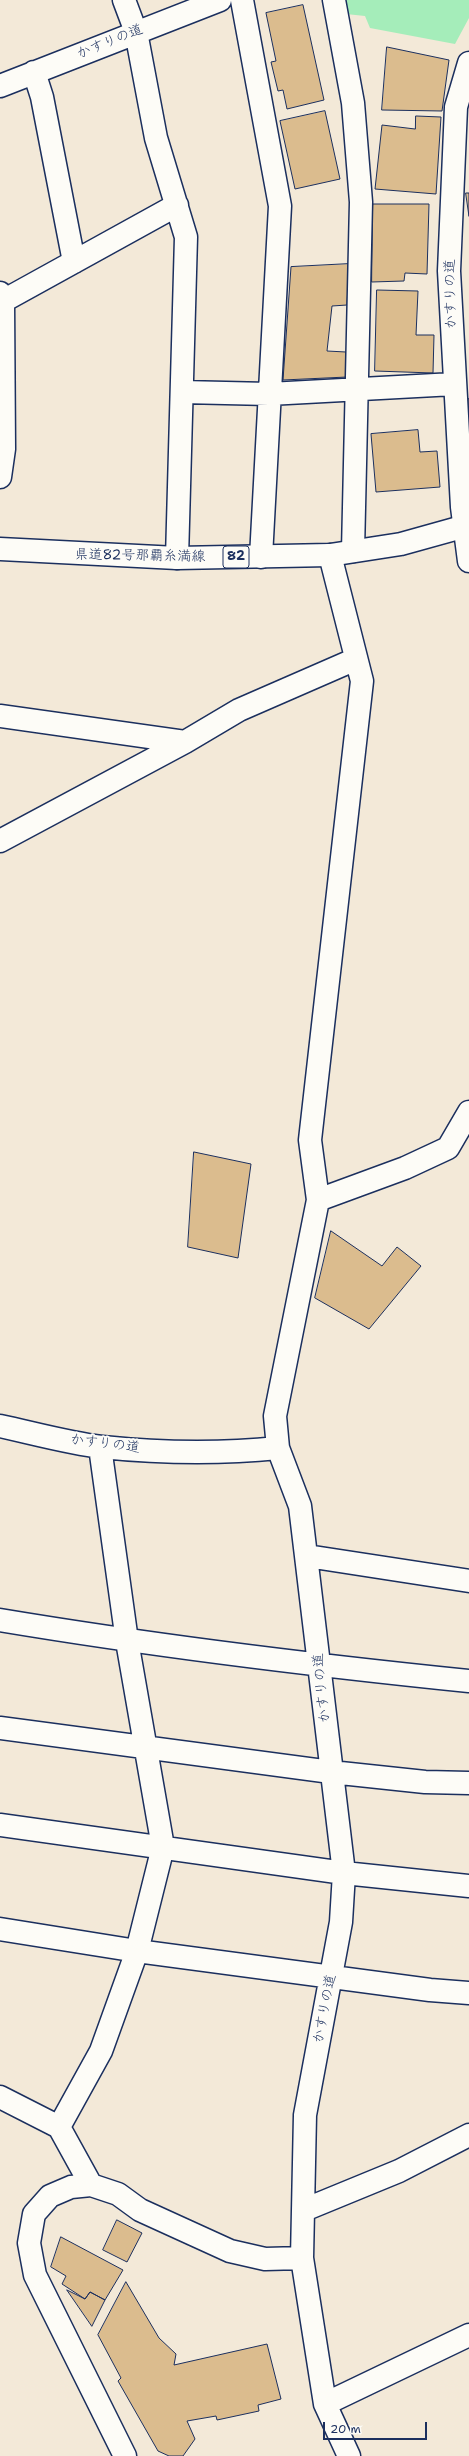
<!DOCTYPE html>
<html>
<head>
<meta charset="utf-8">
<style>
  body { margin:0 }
  #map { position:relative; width:469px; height:2456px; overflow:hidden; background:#f3e9d8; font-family:"Shantell Sans",sans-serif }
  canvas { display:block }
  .scale { position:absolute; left:323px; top:2422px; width:104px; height:18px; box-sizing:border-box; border:2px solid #1b2f5e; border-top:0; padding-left:5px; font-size:12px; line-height:14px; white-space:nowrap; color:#1b2f5e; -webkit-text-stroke:3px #fdfcf7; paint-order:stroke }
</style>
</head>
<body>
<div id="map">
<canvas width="469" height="2456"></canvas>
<div class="scale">20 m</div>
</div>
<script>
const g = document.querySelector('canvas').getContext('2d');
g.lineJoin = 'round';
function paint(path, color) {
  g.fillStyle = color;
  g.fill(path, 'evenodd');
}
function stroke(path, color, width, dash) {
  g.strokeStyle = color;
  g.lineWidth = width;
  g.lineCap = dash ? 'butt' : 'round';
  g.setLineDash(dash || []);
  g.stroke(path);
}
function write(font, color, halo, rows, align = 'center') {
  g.font = font + ' "Shantell Sans","Klee One",sans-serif';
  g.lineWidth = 4;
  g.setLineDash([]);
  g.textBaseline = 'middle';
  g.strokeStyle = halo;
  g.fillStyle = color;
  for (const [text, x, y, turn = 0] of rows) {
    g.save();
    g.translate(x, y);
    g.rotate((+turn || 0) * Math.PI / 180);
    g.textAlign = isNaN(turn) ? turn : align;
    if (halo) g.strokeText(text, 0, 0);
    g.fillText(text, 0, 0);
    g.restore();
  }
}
paint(new Path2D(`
  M 346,0 L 469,0 L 469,18 L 455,44 L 370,28 L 365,16 L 346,14 Z`), '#a5edba');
const building = new Path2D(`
  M 303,5 L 324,100 L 287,109 L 283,90 L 278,91 L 271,62 L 276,61 L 266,13 Z
  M 387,47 L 449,60 L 442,111 L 382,110 Z
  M 325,111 L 340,179 L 295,189 L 280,121 Z
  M 416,116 L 441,117 L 436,194 L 375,189 L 382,125 L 415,129 Z
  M 466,193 L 469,193 L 469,216 Z
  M 373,204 L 429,204 L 427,274 L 405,273 L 404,281 L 372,282 Z
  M 349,264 L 347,305 L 332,306 L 327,351 L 346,352 L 347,377 L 283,380 L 291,267 Z
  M 377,290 L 418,291 L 416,335 L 434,335 L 433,373 L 375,371 Z
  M 469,399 L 469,415 L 463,401 Z
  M 418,430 L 420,452 L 437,451 L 440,487 L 376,492 L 371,434 Z
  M 194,1152 L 251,1164 L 238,1258 L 188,1247 Z
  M 331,1231 L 382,1266 L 397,1247 L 421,1266 L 369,1329 L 315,1298 Z
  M 117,2220 L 142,2233 L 127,2262 L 103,2250 Z
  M 61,2237 L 123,2270 L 105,2300 L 90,2292 L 85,2299 L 62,2284 L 66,2276 L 51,2267 Z
  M 126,2282 L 159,2338 L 176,2354 L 174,2365 L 267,2344 L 281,2399 L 258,2405 L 259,2411 L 217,2420 L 216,2416 L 187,2421 L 195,2439 L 183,2456 L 169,2456 L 158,2451 L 118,2381 L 121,2378 L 98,2335 Z
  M 67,2290 L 85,2299 L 90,2292 L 105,2300 L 92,2326 Z`);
paint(building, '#dbbc8e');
stroke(building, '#1b2f5e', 1);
const minor = new Path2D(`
  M 124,0 L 136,32 L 156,138 L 186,237 L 177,558
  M 242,0 L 280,206 L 261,557
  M 334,0 L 353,103 L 361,202 L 353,551
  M 469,63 L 456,107 L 449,271 L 462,507 L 469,561
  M 34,72 L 42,97 L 74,262
  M 0,86 L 220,0
  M 0,293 L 3,301 L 4,449 L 0,477
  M 3,301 L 177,205
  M 182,392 L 269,394 L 454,384
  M 330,555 L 362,681 L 310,1140 L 318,1200 L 275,1416 L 278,1448 L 300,1506 L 344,1873 L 341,1922 L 305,2115 L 302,2258 L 325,2404 L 349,2456
  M 0,716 L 185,742
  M 0,841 L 185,742 L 239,710 L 356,659
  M 318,1200 L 405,1168 L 448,1148 L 469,1112
  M 0,1426 C 33,1433 68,1443 102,1447 C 160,1453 220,1454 278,1448
  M 307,1556 L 469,1581
  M 0,1620 C 156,1646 312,1665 469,1681
  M 0,1728 L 331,1772 L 425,1782 L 469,1783
  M 0,1825 L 344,1873 L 469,1886
  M 0,1929 L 137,1951 L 430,1990 L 469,1993
  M 0,2097 L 59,2127 L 91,2185
  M 59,2127 L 101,2051 L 137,1951 L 163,1847 L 127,1641 L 100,1447
  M 304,2210 L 399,2171 L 469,2135
  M 325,2404 L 469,2335
  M 125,2456 L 35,2275 L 29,2243 L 34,2214 L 50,2196 L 71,2187 L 91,2185 L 118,2194 L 140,2210 L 230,2251 L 265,2259 L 302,2258`);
const major = new Path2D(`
  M 0,549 L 177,558 L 330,555 L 401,544 L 469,525`);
stroke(minor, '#1b2f5e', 25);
stroke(major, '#1b2f5e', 25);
stroke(minor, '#fdfcf7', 22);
stroke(major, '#fdfcf7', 22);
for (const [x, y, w] of [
  [236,557,26]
]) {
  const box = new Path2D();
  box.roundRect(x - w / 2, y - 11, w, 22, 3);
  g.fillStyle = '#fdfcf7';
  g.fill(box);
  stroke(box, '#1b2f5e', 1);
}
write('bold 13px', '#1b2f5e', null, [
  ["82",236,557]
]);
write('14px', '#1b2f5e', '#fdfcf7', [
  ["かすりの道",110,42,-22],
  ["かすりの道",451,294,-91],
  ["県道82号那覇糸満線",140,556,1],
  ["かすりの道",105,1444,7],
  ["かすりの道",322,1688,-96],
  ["かすりの道",325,2009,-79]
]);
</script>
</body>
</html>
